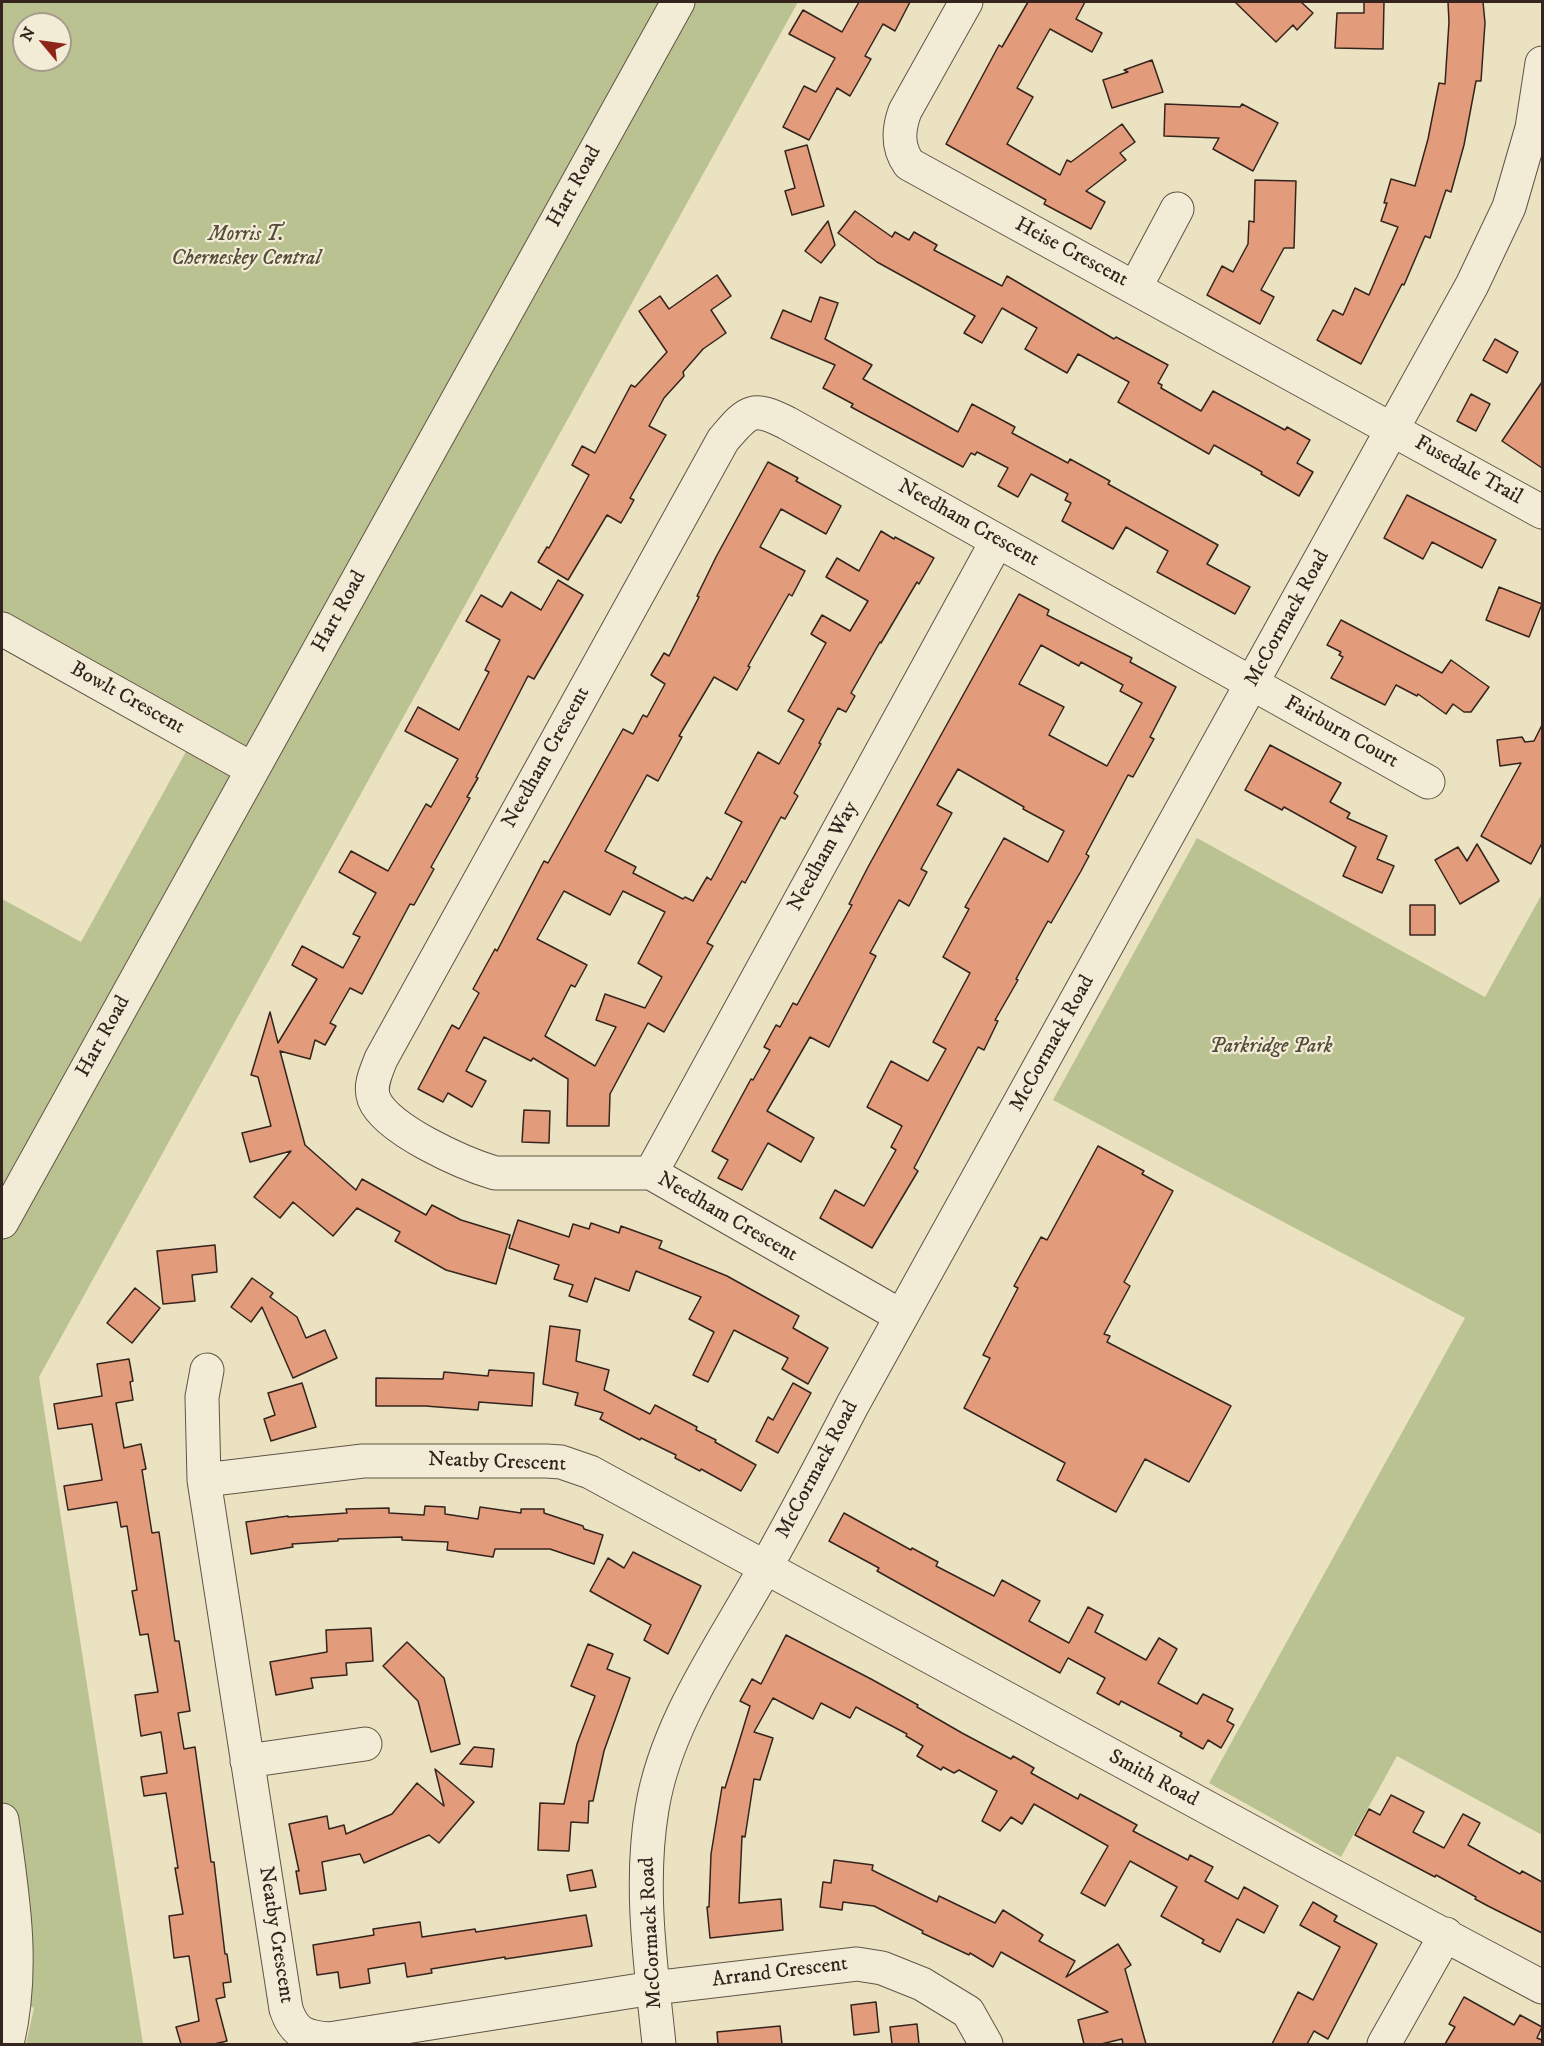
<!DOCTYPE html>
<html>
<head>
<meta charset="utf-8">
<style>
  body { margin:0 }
  #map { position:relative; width:1544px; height:2046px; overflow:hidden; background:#ebe2c1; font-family:"IM FELL DW Pica",serif }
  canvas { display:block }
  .frame { position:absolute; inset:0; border:3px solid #35241d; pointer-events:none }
  .north { position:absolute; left:12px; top:12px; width:60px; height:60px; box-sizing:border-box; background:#f2ecd7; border:2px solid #a69c8d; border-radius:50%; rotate:299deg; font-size:16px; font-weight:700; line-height:24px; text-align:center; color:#35241d }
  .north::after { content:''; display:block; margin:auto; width:21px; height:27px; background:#8f2418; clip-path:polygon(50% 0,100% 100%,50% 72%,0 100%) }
</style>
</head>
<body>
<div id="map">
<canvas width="1544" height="2046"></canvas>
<div class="frame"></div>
<div class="north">N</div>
</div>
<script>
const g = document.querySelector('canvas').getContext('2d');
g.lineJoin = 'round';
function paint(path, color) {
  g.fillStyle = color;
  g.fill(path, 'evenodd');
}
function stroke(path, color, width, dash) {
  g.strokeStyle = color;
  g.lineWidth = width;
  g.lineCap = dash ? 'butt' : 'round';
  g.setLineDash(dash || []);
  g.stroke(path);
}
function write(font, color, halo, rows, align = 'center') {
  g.font = font + ' "IM FELL DW Pica",serif';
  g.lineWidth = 4.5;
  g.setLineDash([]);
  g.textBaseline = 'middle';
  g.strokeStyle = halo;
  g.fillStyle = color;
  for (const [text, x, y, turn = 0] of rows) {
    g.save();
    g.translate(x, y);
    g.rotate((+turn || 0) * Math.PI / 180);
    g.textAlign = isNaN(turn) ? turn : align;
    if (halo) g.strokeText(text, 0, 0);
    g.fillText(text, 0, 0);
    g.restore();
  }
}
paint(new Path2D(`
  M 2,2 L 798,2 L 39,1377 L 143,2044 L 26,2044 L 34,2008 L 2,1992 L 2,899 L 81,942 L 188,748 L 2,644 ZM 24,24 L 60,24 L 60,60 L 24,60 Z
  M 1197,838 L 1485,997 L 1542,894 L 1542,1835 L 1397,1756 L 1341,1857 L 1209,1783 L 1465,1318 L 1053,1100 Z`), '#bac291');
const building = new Path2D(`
  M 859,2 L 910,2 L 895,31 L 883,24 L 865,56 L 871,59 L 850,96 L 837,88 L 809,140 L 783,127 L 804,86 L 816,92 L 835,58 L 789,34 L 803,10 L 842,32 Z
  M 1028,2 L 1085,2 L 1076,19 L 1102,33 L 1092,52 L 1050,29 L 1017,88 L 1033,97 L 1007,144 L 1060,175 L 1067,160 L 1071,162 L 1122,124 L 1135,142 L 1120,153 L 1126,160 L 1086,191 L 1105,202 L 1091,229 L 1044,204 L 1046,200 L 946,144 L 999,45 L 1002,47 Z
  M 1235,2 L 1301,2 L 1313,13 L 1297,30 L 1293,25 L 1276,42 Z
  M 1364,2 L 1384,2 L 1383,49 L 1335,48 L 1337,13 L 1364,13 Z
  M 1448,2 L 1483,2 L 1485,23 L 1481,81 L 1476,81 L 1464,145 L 1451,192 L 1446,190 L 1430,238 L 1425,236 L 1404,285 L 1402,284 L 1361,364 L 1317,340 L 1333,310 L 1343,315 L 1355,288 L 1369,295 L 1398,227 L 1381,221 L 1387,203 L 1384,203 L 1391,179 L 1415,186 L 1428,139 L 1439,83 L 1445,84 L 1449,22 Z
  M 1152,60 L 1163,92 L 1112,108 L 1103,80 L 1128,72 L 1124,70 Z
  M 1165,104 L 1240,107 L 1242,104 L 1278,123 L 1253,171 L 1213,149 L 1219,138 L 1164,136 Z
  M 807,145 L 824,206 L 792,215 L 785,191 L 795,188 L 785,151 Z
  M 1255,180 L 1296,181 L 1294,248 L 1284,248 L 1261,290 L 1274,297 L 1260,324 L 1207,295 L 1222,266 L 1233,272 L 1248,244 L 1249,221 L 1254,222 Z
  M 855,211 L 892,237 L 895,232 L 909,240 L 914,232 L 937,245 L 934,250 L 1002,286 L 1007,276 L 1114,339 L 1116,337 L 1168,365 L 1158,383 L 1162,385 L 1161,388 L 1201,411 L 1213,391 L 1285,430 L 1287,427 L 1310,440 L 1297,463 L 1313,472 L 1299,496 L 1261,474 L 1262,472 L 1214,445 L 1209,454 L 1118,402 L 1129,382 L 1078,354 L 1067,373 L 1025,349 L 1037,328 L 1002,308 L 982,343 L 964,333 L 975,316 L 877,262 L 838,233 Z
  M 828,221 L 835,245 L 821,263 L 805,251 Z
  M 717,275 L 731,296 L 711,310 L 726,333 L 703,349 L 683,372 L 684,376 L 664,398 L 649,426 L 666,435 L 630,498 L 634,500 L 621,523 L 607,515 L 568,580 L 538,562 L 547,547 L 549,548 L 589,475 L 572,465 L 582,446 L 595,453 L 631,385 L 635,387 L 667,352 L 639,311 L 660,296 L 669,309 Z
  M 820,297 L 838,303 L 825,339 L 872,365 L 863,379 L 958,432 L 972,404 L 1015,427 L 1012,433 L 1068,463 L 1070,459 L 1110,481 L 1108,484 L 1218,545 L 1207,564 L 1250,587 L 1235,614 L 1157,572 L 1168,551 L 1126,527 L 1113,549 L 1062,521 L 1071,503 L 1065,500 L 1068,494 L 1031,474 L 1018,497 L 998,486 L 1008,468 L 977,452 L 975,455 L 971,453 L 963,467 L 851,407 L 853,404 L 823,388 L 835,365 L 771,338 L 783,310 L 811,322 Z
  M 1495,339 L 1518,352 L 1507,373 L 1483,360 Z
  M 1542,382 L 1542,468 L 1502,441 Z
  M 1471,394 L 1490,404 L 1476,431 L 1457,421 Z
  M 768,462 L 798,478 L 796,481 L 841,506 L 826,534 L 781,509 L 760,547 L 805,571 L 792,596 L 789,594 L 748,666 L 750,667 L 737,690 L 714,677 L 679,736 L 682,737 L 658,781 L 647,775 L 605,851 L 636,867 L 633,873 L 683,899 L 685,897 L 693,901 L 707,877 L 711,880 L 742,822 L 725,813 L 758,752 L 779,764 L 804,720 L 788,711 L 826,643 L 811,634 L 822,615 L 850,631 L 868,601 L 826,577 L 837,558 L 859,571 L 881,531 L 894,539 L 895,537 L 934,558 L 919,584 L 917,582 L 881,643 L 880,642 L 851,693 L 855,696 L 846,712 L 838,708 L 819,743 L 821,744 L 794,793 L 798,796 L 785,819 L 781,817 L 745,883 L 742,881 L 707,943 L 713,946 L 664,1032 L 648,1023 L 610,1094 L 609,1126 L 567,1126 L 568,1079 L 533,1058 L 531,1061 L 484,1037 L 466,1071 L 486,1081 L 472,1107 L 448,1093 L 443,1102 L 418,1089 L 452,1025 L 459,1029 L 479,993 L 473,989 L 495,949 L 497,951 L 544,861 L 548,863 L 623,729 L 633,734 L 643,715 L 647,717 L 665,684 L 651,675 L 664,653 L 669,656 L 699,597 L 697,596 L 716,557 ZM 564,891 L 610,915 L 623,891 L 665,912 L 638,963 L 662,977 L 645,1008 L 605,994 L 596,1020 L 616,1027 L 595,1066 L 545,1036 L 571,985 L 575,987 L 587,965 L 537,939 Z
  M 1407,495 L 1496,540 L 1482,568 L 1432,542 L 1423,559 L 1384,538 Z
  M 558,580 L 583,595 L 534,679 L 528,676 L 476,777 L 478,778 L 467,797 L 470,798 L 431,867 L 434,869 L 414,905 L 410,904 L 362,994 L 350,988 L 330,1023 L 336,1026 L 325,1045 L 315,1040 L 310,1059 L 280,1051 L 305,1145 L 356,1190 L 362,1179 L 426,1215 L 432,1205 L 461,1220 L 510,1235 L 496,1284 L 446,1270 L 395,1241 L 400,1232 L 357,1208 L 333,1236 L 293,1202 L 280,1218 L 254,1197 L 291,1151 L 250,1162 L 242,1133 L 271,1126 L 258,1077 L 251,1075 L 270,1012 L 278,1043 L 317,979 L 292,965 L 302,946 L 343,968 L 360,937 L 353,934 L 376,893 L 339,872 L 351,851 L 388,871 L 426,804 L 431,807 L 458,759 L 405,731 L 418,707 L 459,730 L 489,672 L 485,670 L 500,640 L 466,621 L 481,595 L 502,607 L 511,592 L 541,610 Z
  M 1499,587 L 1542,604 L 1529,637 L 1486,620 Z
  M 1019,594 L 1049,610 L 1047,615 L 1132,658 L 1130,662 L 1176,687 L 1150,737 L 1154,739 L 1133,777 L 1128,775 L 1086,854 L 1089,856 L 1081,871 L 1051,923 L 1048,921 L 1016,979 L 1018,980 L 995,1020 L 998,1021 L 984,1050 L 978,1047 L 914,1168 L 918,1171 L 872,1248 L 820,1218 L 835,1190 L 864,1206 L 896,1150 L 891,1147 L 902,1126 L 867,1107 L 891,1061 L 928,1081 L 946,1049 L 933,1042 L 970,973 L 943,957 L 969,909 L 965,907 L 1004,838 L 1048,862 L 1064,831 L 1023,809 L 1024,807 L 958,769 L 937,805 L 952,813 L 921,869 L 927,872 L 909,906 L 899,900 L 870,953 L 876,956 L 829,1047 L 810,1037 L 767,1111 L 814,1138 L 801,1162 L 768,1143 L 742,1190 L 718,1178 L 728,1160 L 712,1151 L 751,1079 L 753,1080 L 770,1050 L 764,1047 L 776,1025 L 780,1027 L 793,1003 L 797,1005 L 852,905 L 849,904 L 868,867 ZM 1041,645 L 1079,666 L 1081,662 L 1123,685 L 1120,691 L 1142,703 L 1107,766 L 1049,735 L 1064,707 L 1019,684 Z
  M 1341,620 L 1442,673 L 1451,660 L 1489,687 L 1471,712 L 1464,712 L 1453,704 L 1446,714 L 1418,694 L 1417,696 L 1396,685 L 1385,705 L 1331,678 L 1343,657 L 1339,655 L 1341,652 L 1327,645 Z
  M 1542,725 L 1542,843 L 1531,864 L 1481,836 L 1521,763 L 1500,766 L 1497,740 L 1522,737 L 1525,742 L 1534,741 Z
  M 1270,745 L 1341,783 L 1330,802 L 1350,813 L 1347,818 L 1387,836 L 1377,859 L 1394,866 L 1382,893 L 1343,876 L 1356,847 L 1284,807 L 1282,810 L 1245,790 Z
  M 1477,844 L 1499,881 L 1460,904 L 1435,860 L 1458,847 L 1467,861 Z
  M 1410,905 L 1435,905 L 1435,935 L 1410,935 Z
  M 524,1110 L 550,1111 L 549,1143 L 522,1142 Z
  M 1098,1146 L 1144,1171 L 1142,1174 L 1173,1191 L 1124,1282 L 1130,1286 L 1104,1334 L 1110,1336 L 1107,1342 L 1231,1406 L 1189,1482 L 1145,1459 L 1116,1512 L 1057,1480 L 1065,1463 L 964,1408 L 990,1358 L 983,1355 L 1018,1288 L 1014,1286 L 1041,1237 L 1047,1240 Z
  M 518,1220 L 569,1237 L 573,1224 L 589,1229 L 591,1223 L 619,1233 L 621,1226 L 662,1241 L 659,1248 L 727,1276 L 799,1316 L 793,1328 L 828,1348 L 808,1384 L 782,1369 L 788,1358 L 734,1330 L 708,1382 L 693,1375 L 714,1332 L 689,1319 L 701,1297 L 636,1271 L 629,1291 L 595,1278 L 587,1302 L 569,1296 L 573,1285 L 554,1279 L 559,1265 L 509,1248 Z
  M 215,1245 L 217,1272 L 192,1275 L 195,1301 L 163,1304 L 157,1251 Z
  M 252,1278 L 273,1293 L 270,1297 L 297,1317 L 306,1338 L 325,1330 L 337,1358 L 293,1378 L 262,1307 L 251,1322 L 231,1307 Z
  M 135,1288 L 160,1308 L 132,1343 L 107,1323 Z
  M 550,1326 L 580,1330 L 576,1361 L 609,1370 L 604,1390 L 650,1414 L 655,1405 L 697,1427 L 696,1430 L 716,1440 L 715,1442 L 756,1465 L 741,1491 L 701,1469 L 700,1471 L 675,1458 L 676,1455 L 641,1438 L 640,1440 L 600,1419 L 603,1413 L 575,1405 L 578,1393 L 543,1384 Z
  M 129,1359 L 133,1381 L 130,1382 L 133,1400 L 116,1403 L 124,1448 L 141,1444 L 146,1469 L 142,1470 L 152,1533 L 159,1532 L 175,1641 L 179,1641 L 190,1711 L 178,1713 L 184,1749 L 195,1747 L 211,1862 L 214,1862 L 225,1954 L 227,1954 L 231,1982 L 223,1983 L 225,1997 L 216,1999 L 227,2041 L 214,2044 L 181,2044 L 176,2027 L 199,2021 L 189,1956 L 174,1958 L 169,1916 L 183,1914 L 175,1868 L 178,1868 L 166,1793 L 144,1796 L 141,1777 L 167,1773 L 161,1732 L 141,1736 L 135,1695 L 158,1692 L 148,1634 L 140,1635 L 132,1591 L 137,1590 L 127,1526 L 121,1527 L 117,1502 L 68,1510 L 64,1486 L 102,1480 L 92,1424 L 58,1429 L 54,1404 L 102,1396 L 97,1364 Z
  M 489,1370 L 534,1373 L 532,1406 L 479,1402 L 478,1410 L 425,1406 L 376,1406 L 376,1378 L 443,1379 L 444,1372 L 488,1376 Z
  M 302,1383 L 316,1427 L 271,1441 L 264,1419 L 275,1415 L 268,1393 Z
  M 793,1383 L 811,1393 L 778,1453 L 756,1441 L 768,1417 L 773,1420 Z
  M 425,1506 L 445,1507 L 445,1514 L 478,1519 L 480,1507 L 521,1513 L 521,1509 L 544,1509 L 544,1513 L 583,1526 L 584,1529 L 603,1535 L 594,1564 L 550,1549 L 495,1549 L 493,1557 L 447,1550 L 448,1542 L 402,1540 L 402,1537 L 338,1539 L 338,1541 L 292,1544 L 293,1547 L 251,1554 L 246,1522 L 288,1516 L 288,1517 L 347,1513 L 346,1509 L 389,1508 L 389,1513 L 424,1515 Z
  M 844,1513 L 911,1550 L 912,1548 L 938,1562 L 936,1566 L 994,1596 L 1002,1580 L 1040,1601 L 1029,1621 L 1069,1643 L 1088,1607 L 1103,1615 L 1095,1632 L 1146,1660 L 1159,1638 L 1177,1649 L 1158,1683 L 1197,1704 L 1203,1694 L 1233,1709 L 1227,1721 L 1234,1725 L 1221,1748 L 1208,1740 L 1203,1749 L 1180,1736 L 1182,1733 L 1121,1701 L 1119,1705 L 1097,1693 L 1105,1678 L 1068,1658 L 1060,1673 L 877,1571 L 879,1568 L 829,1541 Z
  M 633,1552 L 701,1586 L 668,1654 L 644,1640 L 651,1625 L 590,1591 L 608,1558 L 624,1568 Z
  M 371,1628 L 373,1661 L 346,1663 L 347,1675 L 311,1678 L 313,1688 L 276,1695 L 270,1662 L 327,1652 L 326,1630 Z
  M 786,1635 L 871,1679 L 918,1705 L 917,1707 L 962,1733 L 1011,1759 L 1013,1756 L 1034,1768 L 1031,1773 L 1078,1799 L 1080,1794 L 1137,1825 L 1133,1831 L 1188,1860 L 1190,1855 L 1213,1867 L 1205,1881 L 1238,1899 L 1244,1887 L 1278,1906 L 1264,1933 L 1237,1919 L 1220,1952 L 1202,1943 L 1204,1940 L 1161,1916 L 1177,1887 L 1130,1861 L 1105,1906 L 1081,1893 L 1108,1846 L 1034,1804 L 1022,1824 L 1011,1817 L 1000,1831 L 982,1821 L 997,1791 L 959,1770 L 954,1773 L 943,1767 L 941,1770 L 917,1756 L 923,1746 L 906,1736 L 907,1734 L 856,1707 L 850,1718 L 821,1703 L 813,1719 L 773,1698 L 754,1732 L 773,1738 L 760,1780 L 754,1779 L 745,1837 L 742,1836 L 739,1903 L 781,1899 L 783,1930 L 710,1938 L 707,1907 L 709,1907 L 711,1854 L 722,1787 L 725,1788 L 750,1706 L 740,1701 L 752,1679 L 761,1684 Z
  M 407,1642 L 444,1678 L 460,1744 L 431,1752 L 418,1701 L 383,1666 Z
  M 588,1644 L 613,1654 L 607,1669 L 630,1678 L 604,1751 L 593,1801 L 589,1801 L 588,1823 L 571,1822 L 569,1851 L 538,1850 L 540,1803 L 564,1804 L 577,1744 L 595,1696 L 571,1686 Z
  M 474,1747 L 494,1749 L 492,1767 L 460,1764 Z
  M 435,1769 L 474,1802 L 439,1843 L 429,1835 L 364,1863 L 360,1854 L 322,1862 L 326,1890 L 300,1894 L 296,1871 L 299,1871 L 289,1824 L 327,1816 L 329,1829 L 344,1825 L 346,1834 L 392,1814 L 417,1783 L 444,1806 Z
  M 1391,1795 L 1424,1812 L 1413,1832 L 1444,1848 L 1463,1814 L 1480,1823 L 1468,1845 L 1520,1874 L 1522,1871 L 1542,1882 L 1542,1933 L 1488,1906 L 1475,1899 L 1476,1897 L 1436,1875 L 1435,1877 L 1355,1835 L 1369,1809 L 1380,1815 Z
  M 834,1860 L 873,1865 L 872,1870 L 937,1902 L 939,1896 L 995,1923 L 1003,1910 L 1043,1935 L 1039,1941 L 1075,1961 L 1066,1977 L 1118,1944 L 1131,1965 L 1125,1969 L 1146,2044 L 1123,2044 L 1122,2039 L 1101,2044 L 1084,2044 L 1078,2020 L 1108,2012 L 1001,1952 L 993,1967 L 970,1953 L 969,1955 L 922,1933 L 923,1931 L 874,1906 L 843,1902 L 842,1910 L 820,1907 L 823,1882 L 831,1883 Z
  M 592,1870 L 596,1887 L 570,1891 L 567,1875 Z
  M 1313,1902 L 1337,1916 L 1334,1921 L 1377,1944 L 1328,2039 L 1314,2031 L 1307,2044 L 1272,2044 L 1298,1992 L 1313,2000 L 1340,1947 L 1300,1925 Z
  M 586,1915 L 592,1946 L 505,1959 L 505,1957 L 431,1969 L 432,1973 L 407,1977 L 405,1963 L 368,1969 L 370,1983 L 340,1988 L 338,1972 L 317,1975 L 313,1945 L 374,1935 L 373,1929 L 420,1922 L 422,1937 L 475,1929 L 476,1932 Z
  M 1464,1997 L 1514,2025 L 1520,2015 L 1542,2027 L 1537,2038 L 1542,2040 L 1542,2044 L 1445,2044 L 1455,2027 L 1449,2024 Z
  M 876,2002 L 879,2032 L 854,2035 L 851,2005 Z
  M 917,2024 L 919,2044 L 892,2044 L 890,2027 Z
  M 780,2026 L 782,2044 L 718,2044 L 717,2032 Z`);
paint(building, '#e39c7b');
stroke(building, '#35241d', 1.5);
const minor = new Path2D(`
  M 966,2 L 905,111 C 898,130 897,147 909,164 L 1542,512
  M 1135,288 L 1177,209
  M 2,629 L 252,769
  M 651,1173 L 997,541
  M 2,1222 L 678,2
  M 901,1316 L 651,1173 L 495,1173 C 465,1164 386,1130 374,1099 C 369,1086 376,1072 381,1059 L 723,440 C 748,411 751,405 787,423 L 1428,782
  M 204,1480 L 202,1397 L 207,1370
  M 247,1761 L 365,1744
  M 2,1820 C 13,1896 25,1969 7,2044
  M 659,2044 C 651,1967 639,1887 652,1809 C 665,1728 716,1654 756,1584 C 790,1525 822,1464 853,1404 L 1472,285 L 1509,207 L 1532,128 L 1542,63
  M 986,2044 L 968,2012 L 922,1984 L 882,1968 L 857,1964 L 653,1988 L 329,2039 C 305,2037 294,2033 286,2009 L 204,1480 L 363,1461 L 546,1461 L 561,1462 L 590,1472 L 1311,1864 L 1542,1987
  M 1384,2044 L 1446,1934`);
stroke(minor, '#625446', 35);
stroke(minor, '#f2ecd7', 33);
write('21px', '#35241d', '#f2ecd7', [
  ["Hart Road",575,187,-61],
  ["Heise Crescent",1071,253,28],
  ["Fusedale Trail",1468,471,29],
  ["Needham Crescent",968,524,29],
  ["Hart Road",340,612,-61],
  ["McCormack Road",1288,619,-61],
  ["Bowlt Crescent",127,699,29],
  ["Fairburn Court",1341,733,29],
  ["Needham Crescent",547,758,-61],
  ["Needham Way",824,857,-61],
  ["Hart Road",104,1037,-61],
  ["McCormack Road",1053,1044,-61],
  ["Needham Crescent",727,1218,30],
  ["Neatby Crescent",497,1463,2],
  ["McCormack Road",818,1470,-62],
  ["Smith Road",1153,1779,28],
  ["McCormack Road",652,1933,-93],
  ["Neatby Crescent",275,1935,81],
  ["Arrand Crescent",780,1973,-7]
]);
write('italic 21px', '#564c3a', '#f2ecd7', [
  ["Morris T.",246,236],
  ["Cherneskey Central",246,260],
  ["Parkridge Park",1271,1048]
]);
</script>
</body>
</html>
